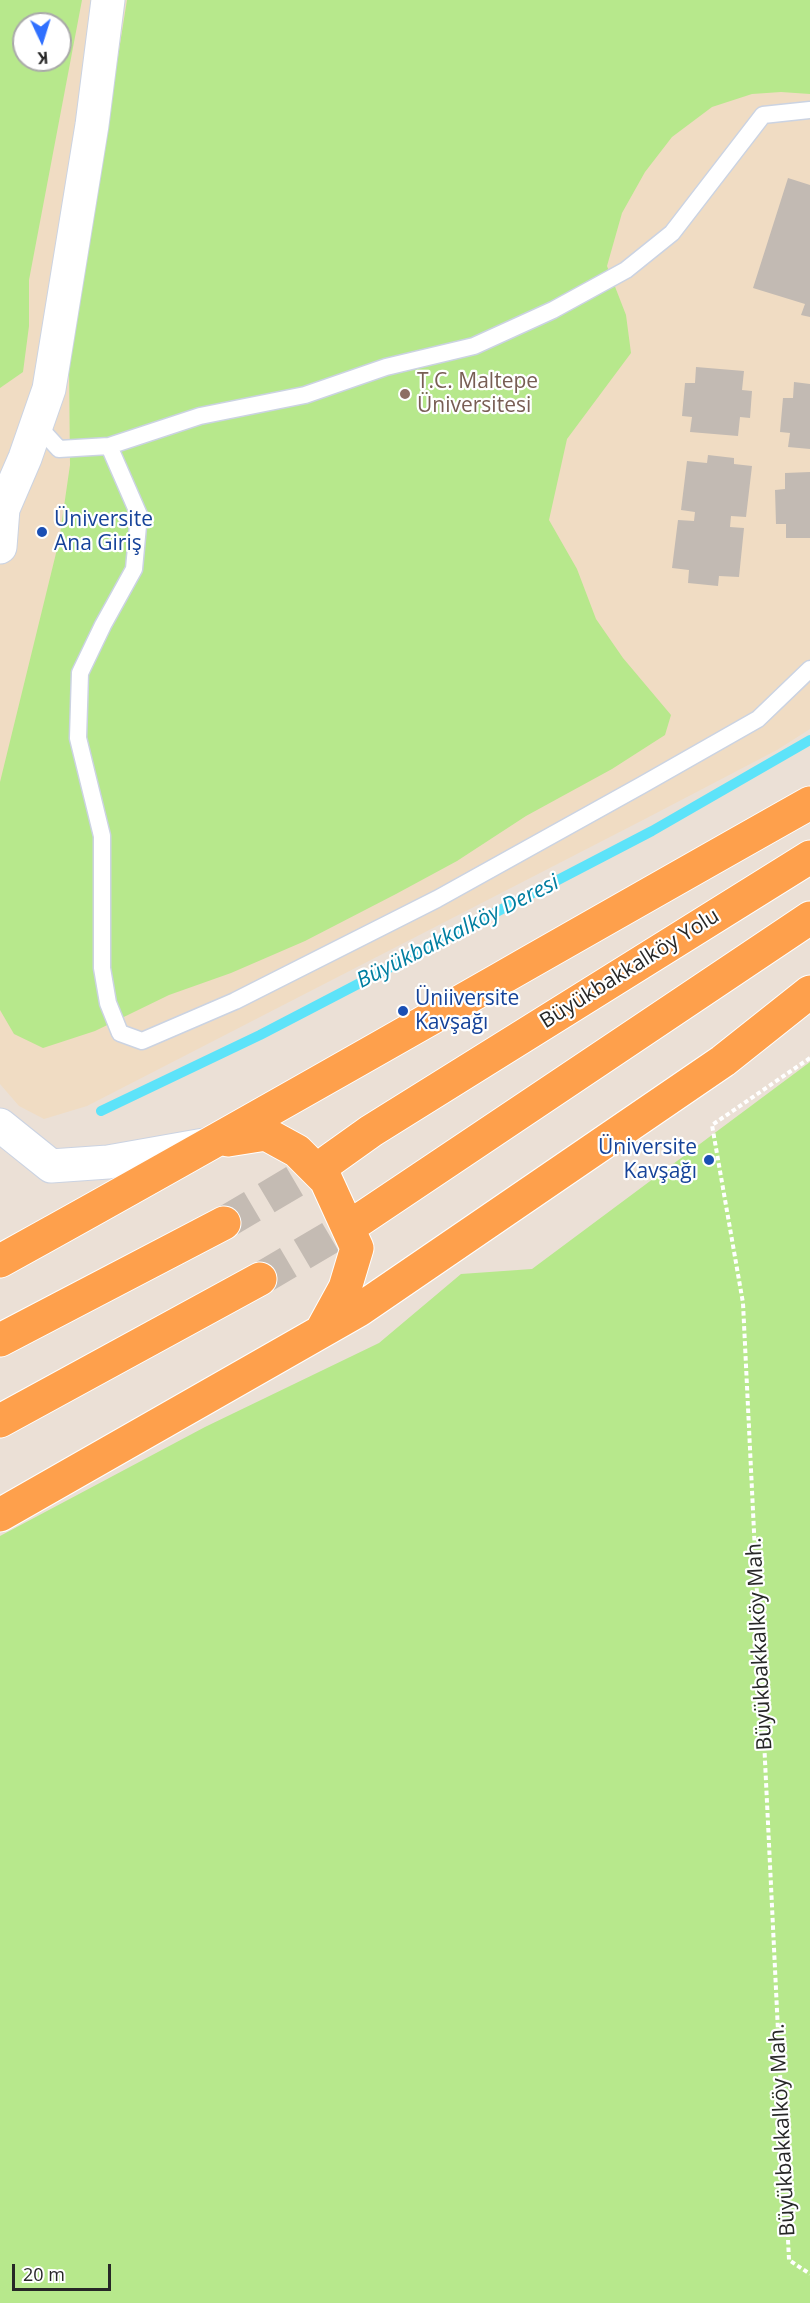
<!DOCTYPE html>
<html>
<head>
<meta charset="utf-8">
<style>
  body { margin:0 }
  #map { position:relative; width:810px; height:2303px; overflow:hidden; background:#ebe0d6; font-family:"Open Sans",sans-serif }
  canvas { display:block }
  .north { position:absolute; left:12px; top:12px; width:60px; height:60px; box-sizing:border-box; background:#fff; border:2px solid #a9a9a9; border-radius:50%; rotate:176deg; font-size:16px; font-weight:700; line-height:24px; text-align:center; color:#272727 }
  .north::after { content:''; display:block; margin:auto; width:21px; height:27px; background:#3070ff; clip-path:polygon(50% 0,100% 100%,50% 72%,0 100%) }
  .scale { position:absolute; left:12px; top:2264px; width:99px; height:27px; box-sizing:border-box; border:3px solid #272727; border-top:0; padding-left:8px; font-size:18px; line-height:21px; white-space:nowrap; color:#272727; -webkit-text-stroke:4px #fff; paint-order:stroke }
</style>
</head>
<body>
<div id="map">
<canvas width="810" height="2303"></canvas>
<div class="north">K</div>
<div class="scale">20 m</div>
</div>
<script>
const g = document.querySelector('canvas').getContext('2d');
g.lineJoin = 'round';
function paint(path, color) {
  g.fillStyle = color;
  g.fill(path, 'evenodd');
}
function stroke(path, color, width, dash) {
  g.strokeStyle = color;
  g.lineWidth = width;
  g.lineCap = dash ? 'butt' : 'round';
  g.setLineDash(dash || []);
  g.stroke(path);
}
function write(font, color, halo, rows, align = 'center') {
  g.font = font + ' "Open Sans",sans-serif';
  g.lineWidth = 4.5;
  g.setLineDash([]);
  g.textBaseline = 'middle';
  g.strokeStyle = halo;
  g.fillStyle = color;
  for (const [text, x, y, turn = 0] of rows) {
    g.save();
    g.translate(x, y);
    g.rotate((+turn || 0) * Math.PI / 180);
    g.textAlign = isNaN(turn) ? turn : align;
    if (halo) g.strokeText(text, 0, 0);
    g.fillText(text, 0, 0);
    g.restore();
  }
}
paint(new Path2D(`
  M 0,0 L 810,0 L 810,729 L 777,750 L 643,820 L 87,1106 L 44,1119 L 19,1106 L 0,1084 ZM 24,24 L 60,24 L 60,60 L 24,60 Z`), '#f0dcc3');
paint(new Path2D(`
  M 0,0 L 82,0 L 29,280 L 29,326 L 23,372 L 0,388 ZM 24,24 L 60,24 L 60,60 L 24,60 Z
  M 127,0 L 810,0 L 810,94 L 781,92 L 752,94 L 712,107 L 672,137 L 645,172 L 622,213 L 607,266 L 626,315 L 631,353 L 567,439 L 549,520 L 577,569 L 596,619 L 623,658 L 671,715 L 665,735 L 612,769 L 526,816 L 457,861 L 396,894 L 305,941 L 231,973 L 169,995 L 95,1031 L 43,1048 L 14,1034 L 0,1010 L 0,782 L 59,541 L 70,465 L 69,365 Z
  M 810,1062 L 810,2303 L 0,2303 L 0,1536 L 205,1427 L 379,1343 L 461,1274 L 532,1269 Z`), '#b7e88c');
stroke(new Path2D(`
  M 101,1111 L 260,1035 L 652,831 L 810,740`), '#5de3f9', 10);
paint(new Path2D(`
  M 788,178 L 810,185 L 810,317 L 801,315 L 805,304 L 753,288 Z
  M 696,367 L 744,371 L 742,390 L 752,391 L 750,418 L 740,417 L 738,436 L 690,432 L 692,417 L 682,416 L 685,383 L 695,383 Z
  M 794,382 L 810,384 L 810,449 L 788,447 L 790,433 L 780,432 L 783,398 L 793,398 Z
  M 708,455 L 734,458 L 734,464 L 752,466 L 746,517 L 731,516 L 730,527 L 744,528 L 739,577 L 719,576 L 718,586 L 688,583 L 689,570 L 672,568 L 678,520 L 694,521 L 695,512 L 681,510 L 687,461 L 707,463 Z
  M 810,472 L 810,538 L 786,538 L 786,524 L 776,524 L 775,490 L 785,489 L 785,473 Z`), '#c2bab3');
stroke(new Path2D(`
  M 224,1223 L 329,1161
  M 260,1279 L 358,1221`), '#c4bbb3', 33, [33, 16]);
const service = new Path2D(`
  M 36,424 L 59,449 L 109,446 L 200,416 L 305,395 L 386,367 L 474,346 L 553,310 L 626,270 L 672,233 L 763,115 L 810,110
  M 109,446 L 139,515 L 134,569 L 103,625 L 80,673 L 78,738 L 102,836 L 102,968 L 108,1003 L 120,1033 L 142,1041 L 235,1001 L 437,899 L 642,785 L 758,719 L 810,669`);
const minor = new Path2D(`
  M 0,497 L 3,509 L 0,547
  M 3,509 L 25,458 L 49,389 L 92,125 L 108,0
  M 0,1125 L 51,1166 L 108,1162 L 204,1145`);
const trunk = new Path2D(`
  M 228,1140 L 266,1134 L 297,1151 L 326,1180 L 357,1248 L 345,1288 L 322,1330
  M 329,1161 L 371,1131 L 810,857
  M 358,1221 L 810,918
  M 0,1261 C 272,1111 540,955 810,803
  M 0,1340 L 224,1223
  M 0,1421 L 260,1279
  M 0,1515 L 359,1310 L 723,1061 L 810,992`);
stroke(service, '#cbd3e2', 19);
stroke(minor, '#cbd3e2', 35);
stroke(trunk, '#fff', 35);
stroke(new Path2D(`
  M 810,1058 L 712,1125 L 743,1303 L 789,2260 L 810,2274`), '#fff', 4, [4.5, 3]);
stroke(service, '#fff', 16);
stroke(minor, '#fff', 33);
stroke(trunk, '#fea04c', 33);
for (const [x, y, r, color] of [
  [405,394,6,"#8d6e63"],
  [42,532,6,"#1a4fb4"],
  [403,1011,6,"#1a4fb4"],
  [709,1160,6,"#1a4fb4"]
]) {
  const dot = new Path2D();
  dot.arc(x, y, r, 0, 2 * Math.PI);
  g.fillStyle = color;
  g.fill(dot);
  stroke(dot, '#fff', 2);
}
write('21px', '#785e54', '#fff', [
  ["T.C. Maltepe",417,382],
  ["Üniversitesi",417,406]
], 'left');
write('21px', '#164399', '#fff', [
  ["Üniversite",54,520],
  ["Ana Giriş",54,544],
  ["Üniiversite",415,999],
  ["Kavşağı",415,1023],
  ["Üniversite",697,1148,"right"],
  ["Kavşağı",697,1172,"right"]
], 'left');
write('21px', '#272727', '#fff', [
  ["Büyükbakkalköy Yolu",630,969,-32],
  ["Büyükbakkalköy Mah.",760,1644,-93],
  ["Büyükbakkalköy Mah.",783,2130,-93]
]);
write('italic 22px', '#017ea1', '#fff', [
  ["Büyükbakkalköy Deresi",458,932,-27]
]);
</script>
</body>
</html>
